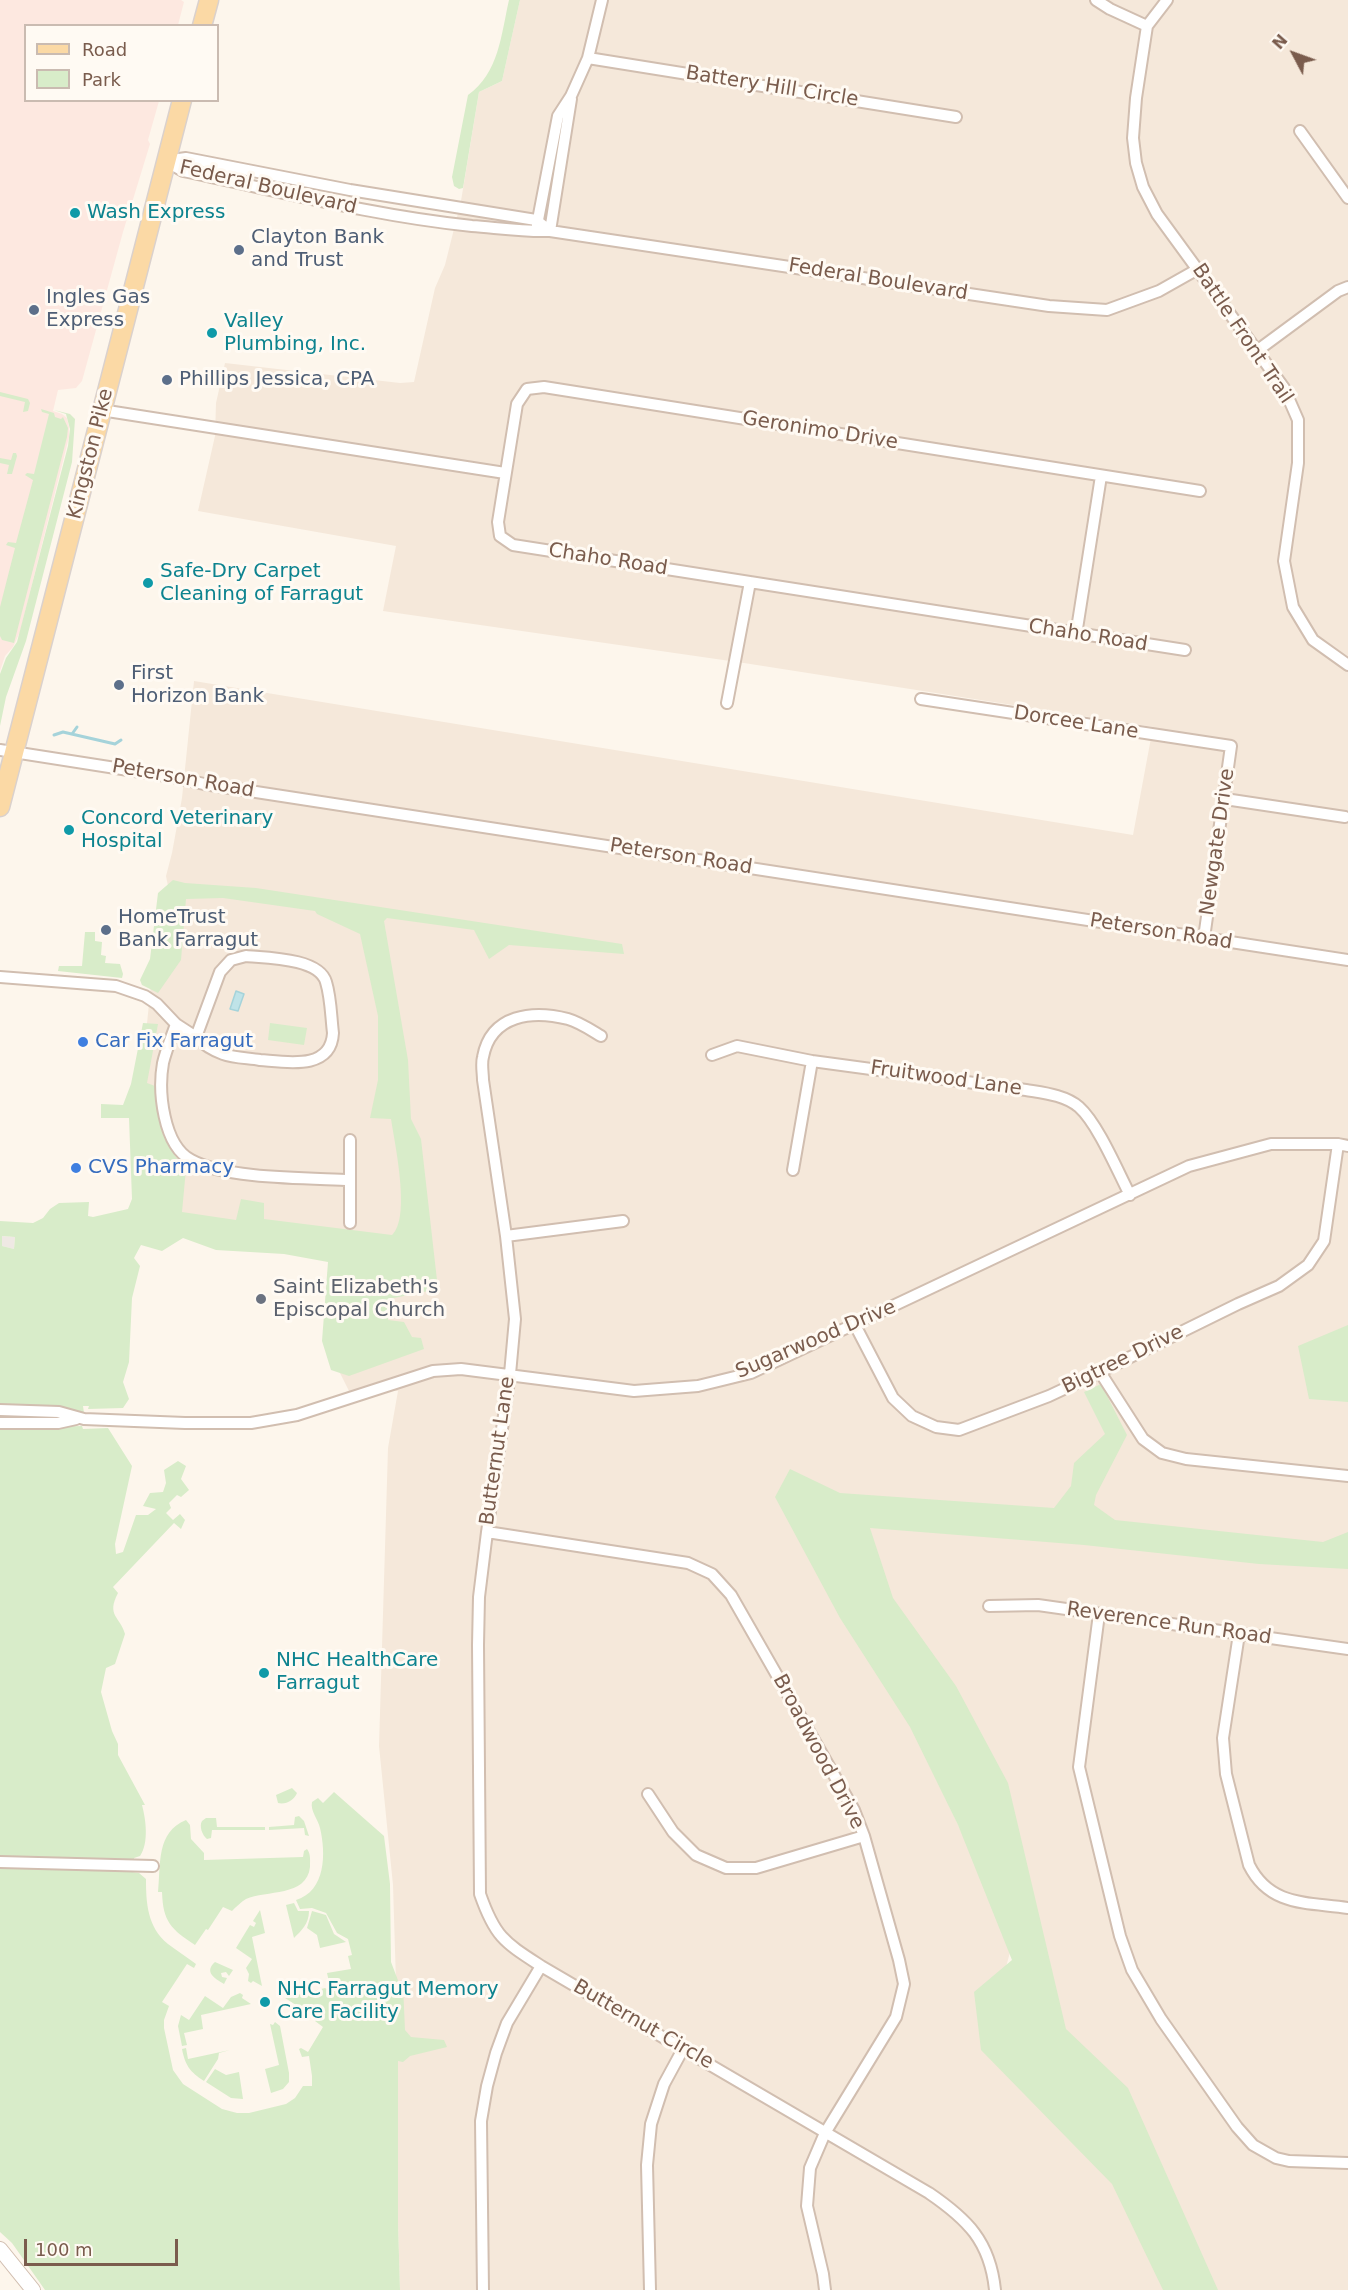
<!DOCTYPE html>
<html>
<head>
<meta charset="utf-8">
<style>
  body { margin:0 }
  #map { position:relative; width:1348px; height:2290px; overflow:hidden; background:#fdf6ec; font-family:"DejaVu Sans",sans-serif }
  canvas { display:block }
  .legend { position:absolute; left:24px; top:24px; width:195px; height:78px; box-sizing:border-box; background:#fffaf3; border:2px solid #cabbb1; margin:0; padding:8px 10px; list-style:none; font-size:18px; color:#7a5c4d }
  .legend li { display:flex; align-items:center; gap:12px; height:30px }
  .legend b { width:30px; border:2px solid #cabbb1 }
  .north { position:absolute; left:1264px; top:24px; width:60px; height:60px; -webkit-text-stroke:4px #fffaf3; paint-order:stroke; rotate:311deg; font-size:16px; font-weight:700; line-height:24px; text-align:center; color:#7a5c4d }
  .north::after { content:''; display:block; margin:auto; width:21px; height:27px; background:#7a5c4d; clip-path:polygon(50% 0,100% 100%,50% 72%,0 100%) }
  .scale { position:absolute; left:24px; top:2239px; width:154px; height:27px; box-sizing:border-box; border:3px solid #7a5c4d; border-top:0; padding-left:8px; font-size:18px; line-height:21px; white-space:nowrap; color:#7a5c4d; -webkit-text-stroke:4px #fffaf3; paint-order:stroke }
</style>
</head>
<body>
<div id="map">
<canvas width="1348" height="2290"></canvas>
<ul class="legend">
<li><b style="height:8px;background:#fbd9a5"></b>Road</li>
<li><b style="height:16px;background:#d8ecc9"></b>Park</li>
</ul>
<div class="north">N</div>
<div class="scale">100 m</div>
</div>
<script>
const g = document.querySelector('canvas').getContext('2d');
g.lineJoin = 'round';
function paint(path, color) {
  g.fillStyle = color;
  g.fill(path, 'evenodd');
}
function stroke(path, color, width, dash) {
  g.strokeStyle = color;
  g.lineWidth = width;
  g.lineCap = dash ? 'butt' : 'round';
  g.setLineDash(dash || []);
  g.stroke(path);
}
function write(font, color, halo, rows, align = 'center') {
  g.font = font + ' "DejaVu Sans",sans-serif';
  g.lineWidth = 6;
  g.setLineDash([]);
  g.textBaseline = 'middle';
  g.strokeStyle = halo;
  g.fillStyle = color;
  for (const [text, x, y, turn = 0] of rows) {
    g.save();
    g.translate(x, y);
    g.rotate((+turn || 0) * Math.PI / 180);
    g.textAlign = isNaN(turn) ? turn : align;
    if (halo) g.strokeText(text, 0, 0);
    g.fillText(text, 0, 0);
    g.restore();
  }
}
paint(new Path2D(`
  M 520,0 L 1348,0 L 1348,2290 L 1197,2290 L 1029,1960 L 807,1505 L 1013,1941 L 1002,1982 L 1050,2071 L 1175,2290 L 400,2290 L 398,2222 L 397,2078 L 398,2047 L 393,1885 L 379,1746 L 388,1448 L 398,1391 L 391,1391 L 355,1403 L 334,1361 L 333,1261 L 192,1237 L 131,1100 L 146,1033 L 151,984 L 168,886 L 166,876 L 172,853 L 182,798 L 194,681 L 1133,835 L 1153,727 L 744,663 L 383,611 L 396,546 L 198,511 L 215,436 L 216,403 L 225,363 L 400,383 L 414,382 L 435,288 L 445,265 L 461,201 L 479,92 L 502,81 Z`), '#f5e8da');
paint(new Path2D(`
  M 0,0 L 181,0 L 184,2 L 178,25 L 26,26 L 26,100 L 159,101 L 148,140 L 150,144 L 123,232 L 82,381 L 76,388 L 58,390 L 53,411 L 62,414 L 67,418 L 69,427 L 69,437 L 20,632 L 13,647 L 5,656 L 0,671 Z`), '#fde8e0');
paint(new Path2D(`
  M 2,1236 L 15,1237 L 14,1249 L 2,1246 Z`), '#efe9e4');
paint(new Path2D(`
  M 509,0 L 520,0 L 502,81 L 479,92 L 463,188 L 459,189 L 454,186 L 452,177 L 468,95 C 499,73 501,35 509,0 Z
  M 0,392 L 28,399 L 30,403 L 28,411 L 23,412 L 25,402 L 0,396 Z
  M 41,409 L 54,413 L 55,417 L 61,419 L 63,417 L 68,428 L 67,437 L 14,643 L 2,640 L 0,636 L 0,607 L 15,548 L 6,545 L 8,542 L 16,543 L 33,480 L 25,475 L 27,473 L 34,474 L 49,414 L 42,412 Z
  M 54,410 L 70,414 L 75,419 L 72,462 L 26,641 L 6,697 L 0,726 L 0,674 L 6,658 L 17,642 L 68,446 L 70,429 L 66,414 Z
  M 13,453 L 16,453 L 17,456 L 12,474 L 7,474 L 9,465 L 0,463 L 0,458 L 11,460 Z
  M 173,880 L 185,883 L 256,888 L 622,944 L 624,954 L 509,945 L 489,959 L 474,930 L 387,918 L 384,921 L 408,1060 L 411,1119 L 421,1139 L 438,1289 L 389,1299 L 388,1320 L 404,1322 L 412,1337 L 421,1338 L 424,1349 L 349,1376 L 331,1370 L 322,1341 L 328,1262 L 284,1254 L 216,1250 L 183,1238 L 162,1251 L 141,1245 L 134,1258 L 140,1266 L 132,1298 L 129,1362 L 123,1382 L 129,1399 L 123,1408 L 88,1409 L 89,1406 L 83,1406 L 84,1413 L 61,1408 L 0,1404 L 0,1221 L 33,1223 L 43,1218 L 50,1209 L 59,1203 L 89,1202 L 88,1216 L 93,1217 L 128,1209 L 132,1199 L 129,1118 L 101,1118 L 101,1104 L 123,1105 L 131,1084 L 143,1023 L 158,1024 L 147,1083 L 155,1086 C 159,1125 159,1139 186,1169 L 182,1212 L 236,1220 L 241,1199 L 264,1203 L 264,1219 L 392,1235 C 411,1218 395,1145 391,1119 L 370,1118 L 378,1080 L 378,1016 L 360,934 L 317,914 L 315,911 L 223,898 L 186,899 L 181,960 L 158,993 L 142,985 L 140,980 L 150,959 L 158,893 ZM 2,1236 L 15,1237 L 14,1249 L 2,1246 Z
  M 85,932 L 95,932 L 95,941 L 102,942 L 101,955 L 106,956 L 105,963 L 120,964 L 123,974 L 122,978 L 58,971 L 59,966 L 82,966 Z
  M 270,1023 L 307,1028 L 304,1045 L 268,1040 Z
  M 1348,1325 L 1348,1402 L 1309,1399 L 1298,1346 Z
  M 1101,1384 L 1127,1435 L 1096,1495 L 1094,1505 L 1115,1520 L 1323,1542 L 1348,1532 L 1348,1569 L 1259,1564 L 1084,1545 L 870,1528 L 893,1598 L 956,1686 L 1008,1783 L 1066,2029 L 1128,2088 L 1218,2290 L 1163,2290 L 1112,2184 L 981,2050 L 974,1992 L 1012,1960 L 958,1825 L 910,1727 L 840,1618 L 775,1497 L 790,1469 L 840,1493 L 1054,1508 L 1071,1486 L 1074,1463 L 1105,1434 L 1084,1392 Z
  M 82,1426 L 83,1429 L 108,1428 L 132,1466 L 115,1544 L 116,1554 L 123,1552 L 136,1515 L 148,1515 L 156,1509 L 143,1506 L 150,1493 L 163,1492 L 166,1483 L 164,1470 L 178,1461 L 186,1466 L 181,1479 L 189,1490 L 181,1497 L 177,1495 L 169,1503 L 171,1508 L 166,1513 L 173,1520 L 180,1514 L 185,1520 L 181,1529 L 174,1523 L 113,1587 L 118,1593 C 106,1616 120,1616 125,1634 L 115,1664 L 106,1668 L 101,1692 L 112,1731 L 118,1744 L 118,1755 L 145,1805 L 142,1805 C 146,1820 149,1843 140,1856 L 134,1858 L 133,1872 L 139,1873 L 146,1879 C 146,1902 147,1927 168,1944 C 177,1951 187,1957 196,1964 L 194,1968 L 187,1964 L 162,2002 L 169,2006 L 164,2020 L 164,2028 L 173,2070 L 183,2084 L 222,2109 L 237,2113 L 249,2113 L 286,2104 L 295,2098 L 303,2086 L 312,2086 L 312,2076 L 309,2056 L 302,2057 L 299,2049 L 301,2048 L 308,2052 L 323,2027 L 315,2021 L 320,2013 L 310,2006 L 303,2014 L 295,2008 L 296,2005 L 285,1998 L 325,1988 L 332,1992 L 335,1987 L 329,1982 L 327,1973 L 351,1969 L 348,1956 L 352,1955 L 348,1939 L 337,1933 L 326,1913 L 312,1908 L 300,1909 L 296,1900 C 326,1891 326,1853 320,1828 C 318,1819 310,1811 312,1802 L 318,1798 L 323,1803 L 334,1792 L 384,1836 L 390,1884 L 391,1962 L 399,1983 L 403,1985 L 405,2030 L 411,2037 L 444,2040 L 447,2047 L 410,2056 L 403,2062 L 398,2061 L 398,2222 L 400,2290 L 45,2290 L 12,2243 L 0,2232 L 0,1428 Z
  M 292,1788 L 297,1793 C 294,1800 286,1805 278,1803 L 276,1795 Z
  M 299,1816 L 304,1821 L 309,1836 L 305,1835 L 304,1828 L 269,1830 L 269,1827 L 294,1825 L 295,1817 Z
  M 206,1818 L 216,1818 L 217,1827 L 265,1827 L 265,1830 L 212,1830 L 211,1838 L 207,1839 C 202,1835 199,1826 202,1821 Z
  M 186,1820 L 190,1825 L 191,1839 L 204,1853 L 204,1860 L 303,1857 L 304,1851 L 307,1849 C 311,1854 310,1861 310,1867 C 307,1897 266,1890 246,1899 C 241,1902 236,1907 232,1911 L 223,1907 L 208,1930 L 206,1929 L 195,1945 C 171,1929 163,1922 162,1892 L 158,1892 C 161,1864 156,1832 186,1820 Z
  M 294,1903 L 298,1911 L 309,1911 C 309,1924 301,1931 294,1938 L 286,1905 Z
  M 260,1910 L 265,1933 L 252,1937 L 262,1986 L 253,1981 L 251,1983 L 248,1981 L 249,1974 L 246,1968 L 252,1959 L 236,1948 L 250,1925 L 254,1927 L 256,1923 L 253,1921 Z
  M 312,1911 L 326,1915 L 334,1934 L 346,1942 L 320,1948 L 317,1935 L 307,1928 Z
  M 215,1962 L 233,1970 L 229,1976 L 226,1972 L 221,1973 L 222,1977 L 227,1978 L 224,1984 C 214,1978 204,1972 215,1962 Z
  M 240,1993 L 243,1995 L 242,1998 L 251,2004 L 201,2015 L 203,2029 L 184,2033 L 187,2045 L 182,2046 L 178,2026 L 181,2015 L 189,2020 L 205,1996 L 223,2008 L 231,1997 Z
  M 275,2022 L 280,2026 L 289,2073 L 289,2082 L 283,2089 L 271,2093 L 265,2069 L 279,2065 L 270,2024 L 273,2025 Z
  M 186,2048 L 188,2059 L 230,2050 L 219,2053 L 218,2059 L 204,2081 C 190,2072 185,2065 182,2049 Z
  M 215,2069 L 226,2075 L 239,2072 L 243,2099 L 231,2098 L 206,2082 Z`), '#d8ecc9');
const water = new Path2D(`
  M 236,991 L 244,994 L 238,1011 L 230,1009 Z`);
paint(water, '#bfe3e8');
stroke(water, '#a5d3da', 1.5);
stroke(new Path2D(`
  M 72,734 L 77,727
  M 54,735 L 63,732 L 115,744 L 121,740`), '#a5d3da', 3);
const minor = new Path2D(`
  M 1096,0 L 1110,9 L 1147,26
  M 1167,0 L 1147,26 L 1136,98 L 1133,138 L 1136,163 L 1143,187 L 1157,214 L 1284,388 L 1298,420 L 1298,463 L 1284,561 L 1293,607 L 1313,640 L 1348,665
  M 588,58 L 956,117
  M 1300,131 L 1348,198
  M 165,161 L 183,171 C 279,191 374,216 472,226 C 498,228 524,232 550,231 L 1049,306 L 1107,310 L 1159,291 L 1198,269
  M 165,161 L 186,158 L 350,190 L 536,220 L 550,231
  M 537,225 L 558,116 L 571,96 L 588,58 L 602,0
  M 550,231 L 571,99
  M 1258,350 L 1338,291 L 1348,287
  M 101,410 L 505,473
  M 1076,635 L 1101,476
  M 1185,650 L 513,545 L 500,536 L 498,522 L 517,404 L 527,389 L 544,387 L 1200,491
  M 921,699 L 1231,746 L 1204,938
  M 727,703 L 750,582
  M 0,750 L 173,777 L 204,784 L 1348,960
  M 1225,799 L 1345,817
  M 246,956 C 267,958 319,958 326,982 C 331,998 331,1017 333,1033 C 331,1071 286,1062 260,1060 C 249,1058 234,1058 223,1054 C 212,1050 204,1045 196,1037 L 220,972 L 231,960 Z
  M 0,977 L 116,986 L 145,996 L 157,1004 L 176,1024 L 196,1037
  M 176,1024 C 172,1036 166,1050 163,1063 C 158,1091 163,1145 191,1160 C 225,1179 309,1178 350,1180
  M 712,1055 L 737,1046 L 812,1061 L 1026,1090 C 1044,1093 1065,1095 1079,1107 C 1098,1124 1118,1172 1130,1195
  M 793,1170 L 812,1061
  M 350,1223 L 350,1140
  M 506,1236 L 623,1221
  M 855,1325 L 893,1398 L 912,1416 L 936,1427 L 959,1430 L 1049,1396 L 1100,1372 L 1238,1304 L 1279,1286 L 1308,1265 L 1324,1241 L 1338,1144
  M 1100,1372 L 1143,1439 L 1162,1453 L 1186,1459 L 1348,1476
  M 0,1410 L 59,1412 L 84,1419 L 185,1423 L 251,1423 L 297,1415 L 433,1371 L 461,1369 L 634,1391 L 698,1386 L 751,1373 L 1189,1166 L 1271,1144 L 1338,1144 L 1348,1146
  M 0,1423 L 58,1423 L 76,1419
  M 487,1532 L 688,1563 L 712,1574 L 731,1595 L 854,1810 L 864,1836 L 899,1960 L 904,1984 L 896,2017 L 825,2133 L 810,2168 L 807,2206 L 823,2274 L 825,2290
  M 989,1606 L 1038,1605 L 1348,1649
  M 1099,1614 L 1079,1767 L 1120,1936 L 1132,1970 L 1161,2019 L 1237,2127 L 1253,2145 L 1276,2158 L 1289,2161 L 1348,2163
  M 1239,1634 L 1223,1738 L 1226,1774 L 1249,1865 C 1270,1907 1308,1902 1348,1908
  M 648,1794 L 673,1832 L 696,1855 L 726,1868 L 756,1868 L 864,1836
  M 0,1862 L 153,1866
  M 541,1966 C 504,1942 495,1937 480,1894 L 478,1645 L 479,1597 L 487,1532 L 510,1374 L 515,1319 L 506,1236 L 483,1080 C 483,1073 481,1064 483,1057 C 491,1014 533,1010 568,1019 C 579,1022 591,1030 601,1036
  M 483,2290 L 481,2121 L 487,2086 L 496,2053 L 507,2023 L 541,1966 L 929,2193 C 967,2219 990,2241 995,2290
  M 650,2290 L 647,2165 L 651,2124 L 664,2084 L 683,2049`);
const tertiary = new Path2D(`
  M 0,2249 L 33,2290`);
const primary = new Path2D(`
  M 202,26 L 209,0
  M 0,807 L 182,100`);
stroke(minor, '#d1beb0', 14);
stroke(tertiary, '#d1beb0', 16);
stroke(primary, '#dad1cd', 21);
stroke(minor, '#fff', 10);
stroke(tertiary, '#fff', 14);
stroke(primary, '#fbd9a5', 18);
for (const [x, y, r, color] of [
  [75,213,6,"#0f9aa8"],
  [239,250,6,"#5c6f8a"],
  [34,310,6,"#5c6f8a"],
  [212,333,6,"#0f9aa8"],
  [167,380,6,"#5c6f8a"],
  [148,583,6,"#0f9aa8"],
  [119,685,6,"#5c6f8a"],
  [69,830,6,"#0f9aa8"],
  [106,930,6,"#5c6f8a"],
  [83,1042,6,"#3f7fe0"],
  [76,1168,6,"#3f7fe0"],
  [261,1299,6,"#6b7280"],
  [264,1673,6,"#0f9aa8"],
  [265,2002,6,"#0f9aa8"]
]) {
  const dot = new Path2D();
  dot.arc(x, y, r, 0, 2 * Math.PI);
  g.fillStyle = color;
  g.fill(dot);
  stroke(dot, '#fffaf3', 2);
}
write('20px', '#7a5c4d', '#fffaf3', [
  ["Battery Hill Circle",772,87,9],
  ["Federal Boulevard",268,188,13],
  ["Federal Boulevard",878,280,9],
  ["Battle Front Trail",1242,334,56],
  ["Geronimo Drive",820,431,9],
  ["Kingston Pike",91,454,-76],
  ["Chaho Road",608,560,9],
  ["Chaho Road",1088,636,9],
  ["Dorcee Lane",1076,723,9],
  ["Peterson Road",183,779,10],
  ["Newgate Drive",1218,842,-82],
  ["Peterson Road",681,857,9],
  ["Peterson Road",1161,932,9],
  ["Fruitwood Lane",946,1079,8],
  ["Sugarwood Drive",816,1340,-23],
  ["Bigtree Drive",1123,1360,-26],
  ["Butternut Lane",498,1451,-82],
  ["Reverence Run Road",1169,1624,8],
  ["Broadwood Drive",818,1752,62],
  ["Butternut Circle",643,2025,30]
]);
write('20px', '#0d838f', '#fffaf3', [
  ["Wash Express",87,213],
  ["Valley",224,322],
  ["Plumbing, Inc.",224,345],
  ["Safe-Dry Carpet",160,572],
  ["Cleaning of Farragut",160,595],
  ["Concord Veterinary",81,819],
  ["Hospital",81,842],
  ["NHC HealthCare",276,1661],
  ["Farragut",276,1684],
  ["NHC Farragut Memory",277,1990],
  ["Care Facility",277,2013]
], 'left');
write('20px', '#4e5e75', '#fffaf3', [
  ["Clayton Bank",251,238],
  ["and Trust",251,261],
  ["Ingles Gas",46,298],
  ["Express",46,321],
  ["Phillips Jessica, CPA",179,380],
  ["First",131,674],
  ["Horizon Bank",131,697],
  ["HomeTrust",118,918],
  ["Bank Farragut",118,941]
], 'left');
write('20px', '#366cbe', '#fffaf3', [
  ["Car Fix Farragut",95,1042],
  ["CVS Pharmacy",88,1168]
], 'left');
write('20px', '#5b616d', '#fffaf3', [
  ["Saint Elizabeth's",273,1288],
  ["Episcopal Church",273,1311]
], 'left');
</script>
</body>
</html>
